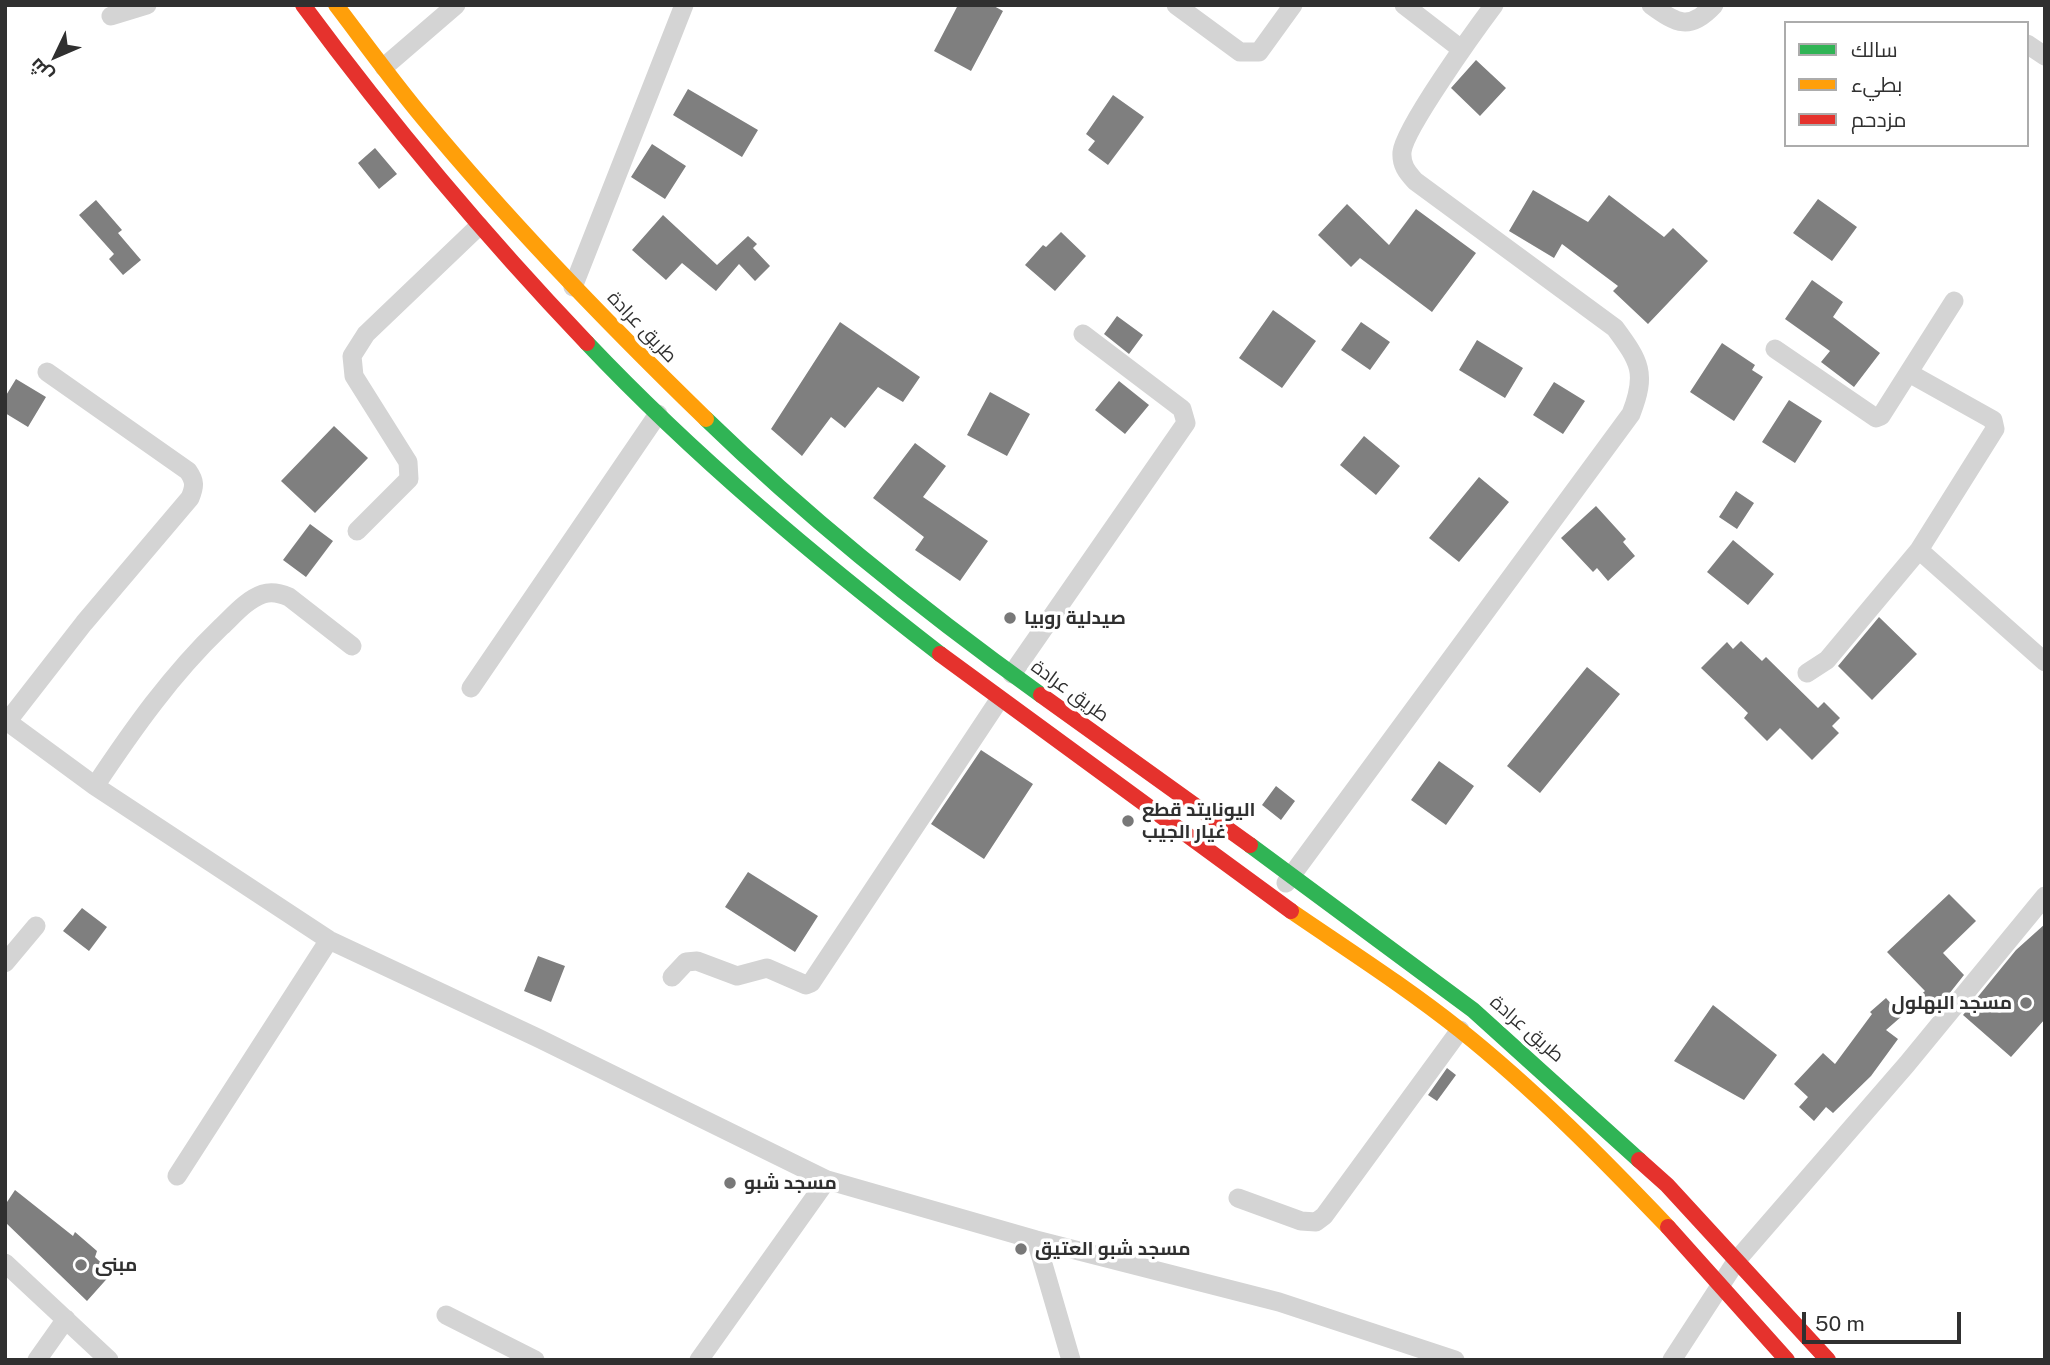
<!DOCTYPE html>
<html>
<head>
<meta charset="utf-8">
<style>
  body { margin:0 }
  #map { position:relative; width:2050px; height:1365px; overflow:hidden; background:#fff; font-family:"Public Sans",Cairo,sans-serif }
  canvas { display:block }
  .frame { position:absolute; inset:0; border:7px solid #303030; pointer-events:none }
  .legend { position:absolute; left:1784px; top:21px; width:245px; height:126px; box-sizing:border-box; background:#fff; border:2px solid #acacac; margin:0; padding:9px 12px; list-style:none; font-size:21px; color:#303030 }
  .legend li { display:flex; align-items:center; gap:14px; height:35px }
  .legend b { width:35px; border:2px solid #acacac }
  .north { position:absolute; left:21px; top:21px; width:70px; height:70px; -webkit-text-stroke:5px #fff; paint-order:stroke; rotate:226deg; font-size:19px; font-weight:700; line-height:28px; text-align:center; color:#303030 }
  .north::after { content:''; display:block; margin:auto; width:24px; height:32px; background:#303030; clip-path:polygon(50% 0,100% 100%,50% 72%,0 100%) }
  .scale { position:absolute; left:1802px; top:1312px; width:159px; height:32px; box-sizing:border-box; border:4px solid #303030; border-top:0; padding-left:9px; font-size:21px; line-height:24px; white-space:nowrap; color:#303030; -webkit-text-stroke:5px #fff; paint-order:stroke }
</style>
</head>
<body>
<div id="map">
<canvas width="2050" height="1365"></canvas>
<div class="frame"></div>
<ul class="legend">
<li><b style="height:9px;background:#30b455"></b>سالك</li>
<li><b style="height:9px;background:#ff9f0a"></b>بطيء</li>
<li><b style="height:9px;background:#e5322d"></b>مزدحم</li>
</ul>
<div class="north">ش</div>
<div class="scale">50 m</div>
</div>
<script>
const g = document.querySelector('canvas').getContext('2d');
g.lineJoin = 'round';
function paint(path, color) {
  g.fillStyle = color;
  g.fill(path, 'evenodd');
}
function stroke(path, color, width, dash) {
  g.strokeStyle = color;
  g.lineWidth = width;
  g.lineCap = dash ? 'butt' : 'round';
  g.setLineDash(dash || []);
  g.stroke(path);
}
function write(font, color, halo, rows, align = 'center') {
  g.font = font + ' "Public Sans",Cairo,sans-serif';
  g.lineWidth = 7;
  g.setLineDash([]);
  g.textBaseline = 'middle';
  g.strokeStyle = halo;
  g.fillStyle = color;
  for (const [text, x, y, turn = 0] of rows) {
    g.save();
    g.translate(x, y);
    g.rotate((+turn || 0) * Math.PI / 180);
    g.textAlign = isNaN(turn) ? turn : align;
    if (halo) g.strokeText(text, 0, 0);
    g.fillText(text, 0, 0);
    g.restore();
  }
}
paint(new Path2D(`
  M 958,5 L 992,5 L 1003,11 L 971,71 L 934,51 Z
  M 1476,60 L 1506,88 L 1480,116 L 1451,88 Z
  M 688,89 L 758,130 L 742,157 L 673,115 Z
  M 1113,95 L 1144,117 L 1108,165 L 1088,150 L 1095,141 L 1086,134 Z
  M 652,144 L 686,166 L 665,199 L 631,177 Z
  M 375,148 L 397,174 L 379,189 L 358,163 Z
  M 1533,190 L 1588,222 L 1609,195 L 1664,237 L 1673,228 L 1708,261 L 1648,324 L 1613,291 L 1618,286 L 1562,244 L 1554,258 L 1509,231 Z
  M 1818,199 L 1857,227 L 1832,261 L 1793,233 Z
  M 96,200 L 122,230 L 118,233 L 141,260 L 123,275 L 109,259 L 114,254 L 79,215 Z
  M 1347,204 L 1389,245 L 1416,209 L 1476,253 L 1432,312 L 1360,258 L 1351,267 L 1318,235 Z
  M 663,215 L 717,265 L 748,236 L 757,244 L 753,248 L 770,266 L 755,281 L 739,264 L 716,291 L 682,263 L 666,280 L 632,250 Z
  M 1061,232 L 1086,256 L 1055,291 L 1025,265 L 1043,245 L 1046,247 Z
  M 1812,280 L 1843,302 L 1833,317 L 1880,353 L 1854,387 L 1821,362 L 1830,351 L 1785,319 Z
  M 1273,310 L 1316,341 L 1282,388 L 1239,358 Z
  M 1117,316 L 1143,335 L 1129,354 L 1104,334 Z
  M 840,322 L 920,377 L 903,402 L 878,387 L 845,428 L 831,417 L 802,456 L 771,429 Z
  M 1361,322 L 1390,342 L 1370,370 L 1341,350 Z
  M 1477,340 L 1523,368 L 1505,398 L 1459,370 Z
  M 1722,343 L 1755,365 L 1752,370 L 1763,377 L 1734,421 L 1690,392 Z
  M 16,379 L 46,397 L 28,427 L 5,413 L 5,397 Z
  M 1119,381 L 1149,405 L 1125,434 L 1095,410 Z
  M 1554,382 L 1585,401 L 1563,434 L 1533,415 Z
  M 990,392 L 1030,414 L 1007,456 L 967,435 Z
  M 1789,400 L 1822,421 L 1795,463 L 1762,442 Z
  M 334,426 L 368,458 L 315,513 L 281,481 Z
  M 1364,436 L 1400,466 L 1376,495 L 1340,465 Z
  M 915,443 L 946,466 L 923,497 L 988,541 L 960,581 L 915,550 L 924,537 L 873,498 Z
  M 1479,477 L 1509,502 L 1459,562 L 1429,538 Z
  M 1736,491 L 1754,503 L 1737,529 L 1719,517 Z
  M 1596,506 L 1626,539 L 1623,542 L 1635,556 L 1608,581 L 1597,568 L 1593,572 L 1561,538 Z
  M 310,524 L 333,541 L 306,577 L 283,560 Z
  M 1733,540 L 1774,574 L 1748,605 L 1707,572 Z
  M 1879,617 L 1917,654 L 1872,700 L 1838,666 Z
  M 1741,641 L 1762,661 L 1766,657 L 1818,708 L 1824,702 L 1840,718 L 1832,726 L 1839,733 L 1812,760 L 1780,728 L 1767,741 L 1744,718 L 1748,713 L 1701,668 L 1727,642 L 1733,649 Z
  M 1587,667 L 1620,694 L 1540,793 L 1507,766 Z
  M 981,750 L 1033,784 L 984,859 L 931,824 Z
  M 1439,761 L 1474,786 L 1446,825 L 1411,800 Z
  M 1276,786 L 1295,801 L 1281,820 L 1262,805 Z
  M 748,872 L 818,916 L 795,952 L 725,907 Z
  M 1949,894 L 1976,921 L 1943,953 L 1964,975 L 1945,999 L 1927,1013 L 1915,1000 L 1925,991 L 1887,952 Z
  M 82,908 L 107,927 L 89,951 L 63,931 Z
  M 2045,924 L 2045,1019 L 2011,1057 L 1963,1015 L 2016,950 Z
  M 538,956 L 565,966 L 551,1002 L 524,991 Z
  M 1886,998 L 1902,1016 L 1886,1030 L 1898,1039 L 1871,1076 L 1833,1113 L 1826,1107 L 1814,1121 L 1799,1107 L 1808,1097 L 1794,1084 L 1823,1053 L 1835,1064 L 1872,1014 L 1870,1012 Z
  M 1713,1005 L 1777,1055 L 1744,1100 L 1674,1061 Z
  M 1447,1068 L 1456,1075 L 1437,1101 L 1428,1095 Z
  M 15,1190 L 73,1236 L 75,1232 L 97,1251 L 95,1257 L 112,1273 L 87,1301 L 5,1222 L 5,1205 Z`), '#7f7f7f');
stroke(new Path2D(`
  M 1176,5 L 1240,52 L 1259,52 L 1293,5
  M 1404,5 L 1461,49
  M 1651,5 C 1677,24 1690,31 1714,5
  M 111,16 L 147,5
  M 2027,44 L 2045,56
  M 384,67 L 456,5
  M 573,287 L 684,5
  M 1775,349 L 1876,418 L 1881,416 L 1954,301
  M 1909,373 L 1993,420 L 1995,429 L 1919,550
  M 357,531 L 409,479 L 408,462 L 354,376 L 352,356 L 366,334 L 479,226
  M 1807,673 L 1827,660 L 1919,550 L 2045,662
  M 1012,674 L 1186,423 L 1182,409 L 1083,334
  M 471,688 L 658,414
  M 5,720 L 95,786 L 329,940 L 538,1038 L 827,1180 L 1036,1240 L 1279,1302 L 1455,1360
  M 7,722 L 84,623 L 190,498 C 195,486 195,481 188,471 L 47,372
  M 95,786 C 133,729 171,675 221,627 C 234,615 246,600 263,594 C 272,591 280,593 289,597 L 352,646
  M 1286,883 L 1631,414 C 1647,373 1640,362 1615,328 L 1415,181 C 1407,172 1401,165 1402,152 C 1404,129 1476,29 1494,5
  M 5,963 L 36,926
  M 672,977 L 686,962 L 697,961 L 737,976 L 767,968 L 806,985 L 811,983 L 999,700
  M 177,1176 L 329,940
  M 1238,1198 L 1301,1221 L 1316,1222 L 1324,1216 L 1460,1030
  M 1036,1240 L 1071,1360
  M 5,1263 L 109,1360
  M 446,1315 L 535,1360
  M 37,1360 L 66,1319
  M 699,1360 L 827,1180
  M 1672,1360 L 1737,1260 L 1907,1064 L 2045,896`), '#d4d4d4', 19);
stroke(new Path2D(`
  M 587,343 C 695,457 816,558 940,654
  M 706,419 C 809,519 924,611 1041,695
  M 1250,845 L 1473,1010 L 1639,1160`), '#30b455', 16);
stroke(new Path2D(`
  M 336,5 C 365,43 393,82 424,119 C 512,225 607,323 706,419
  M 1291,911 C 1348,950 1406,987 1460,1030 C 1535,1090 1602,1158 1668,1227`), '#ff9f0a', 16);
stroke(new Path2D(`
  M 303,5 C 391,124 485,236 587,343
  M 940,654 L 1291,911
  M 1041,695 L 1250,845
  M 1639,1160 L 1667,1185 L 1828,1360
  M 1668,1227 L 1787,1360`), '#e5322d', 16);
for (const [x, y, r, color] of [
  [1010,618,7,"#787878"],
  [1128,821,7,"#787878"],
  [2026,1003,7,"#787878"],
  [730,1183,7,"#787878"],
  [1021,1249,7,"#787878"],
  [81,1265,7,"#787878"]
]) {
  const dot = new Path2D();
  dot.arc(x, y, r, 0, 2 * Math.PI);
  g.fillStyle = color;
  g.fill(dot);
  stroke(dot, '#fff', 2.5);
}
write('19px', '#303030', '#fff', [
  ["طريق عرادة",642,327,46],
  ["طريق عرادة",1070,691,36],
  ["طريق عرادة",1527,1029,41]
]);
write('bold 19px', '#303030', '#fff', [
  ["صيدلية روبيا",1024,618],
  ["اليونايتد قطع",1142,810],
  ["غيار الجيب",1142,832],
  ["مسجد البهلول",2012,1003,"right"],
  ["مسجد شبو",744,1183],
  ["مسجد شبو العتيق",1035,1249],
  ["مبنى",95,1265]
], 'left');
</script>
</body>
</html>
